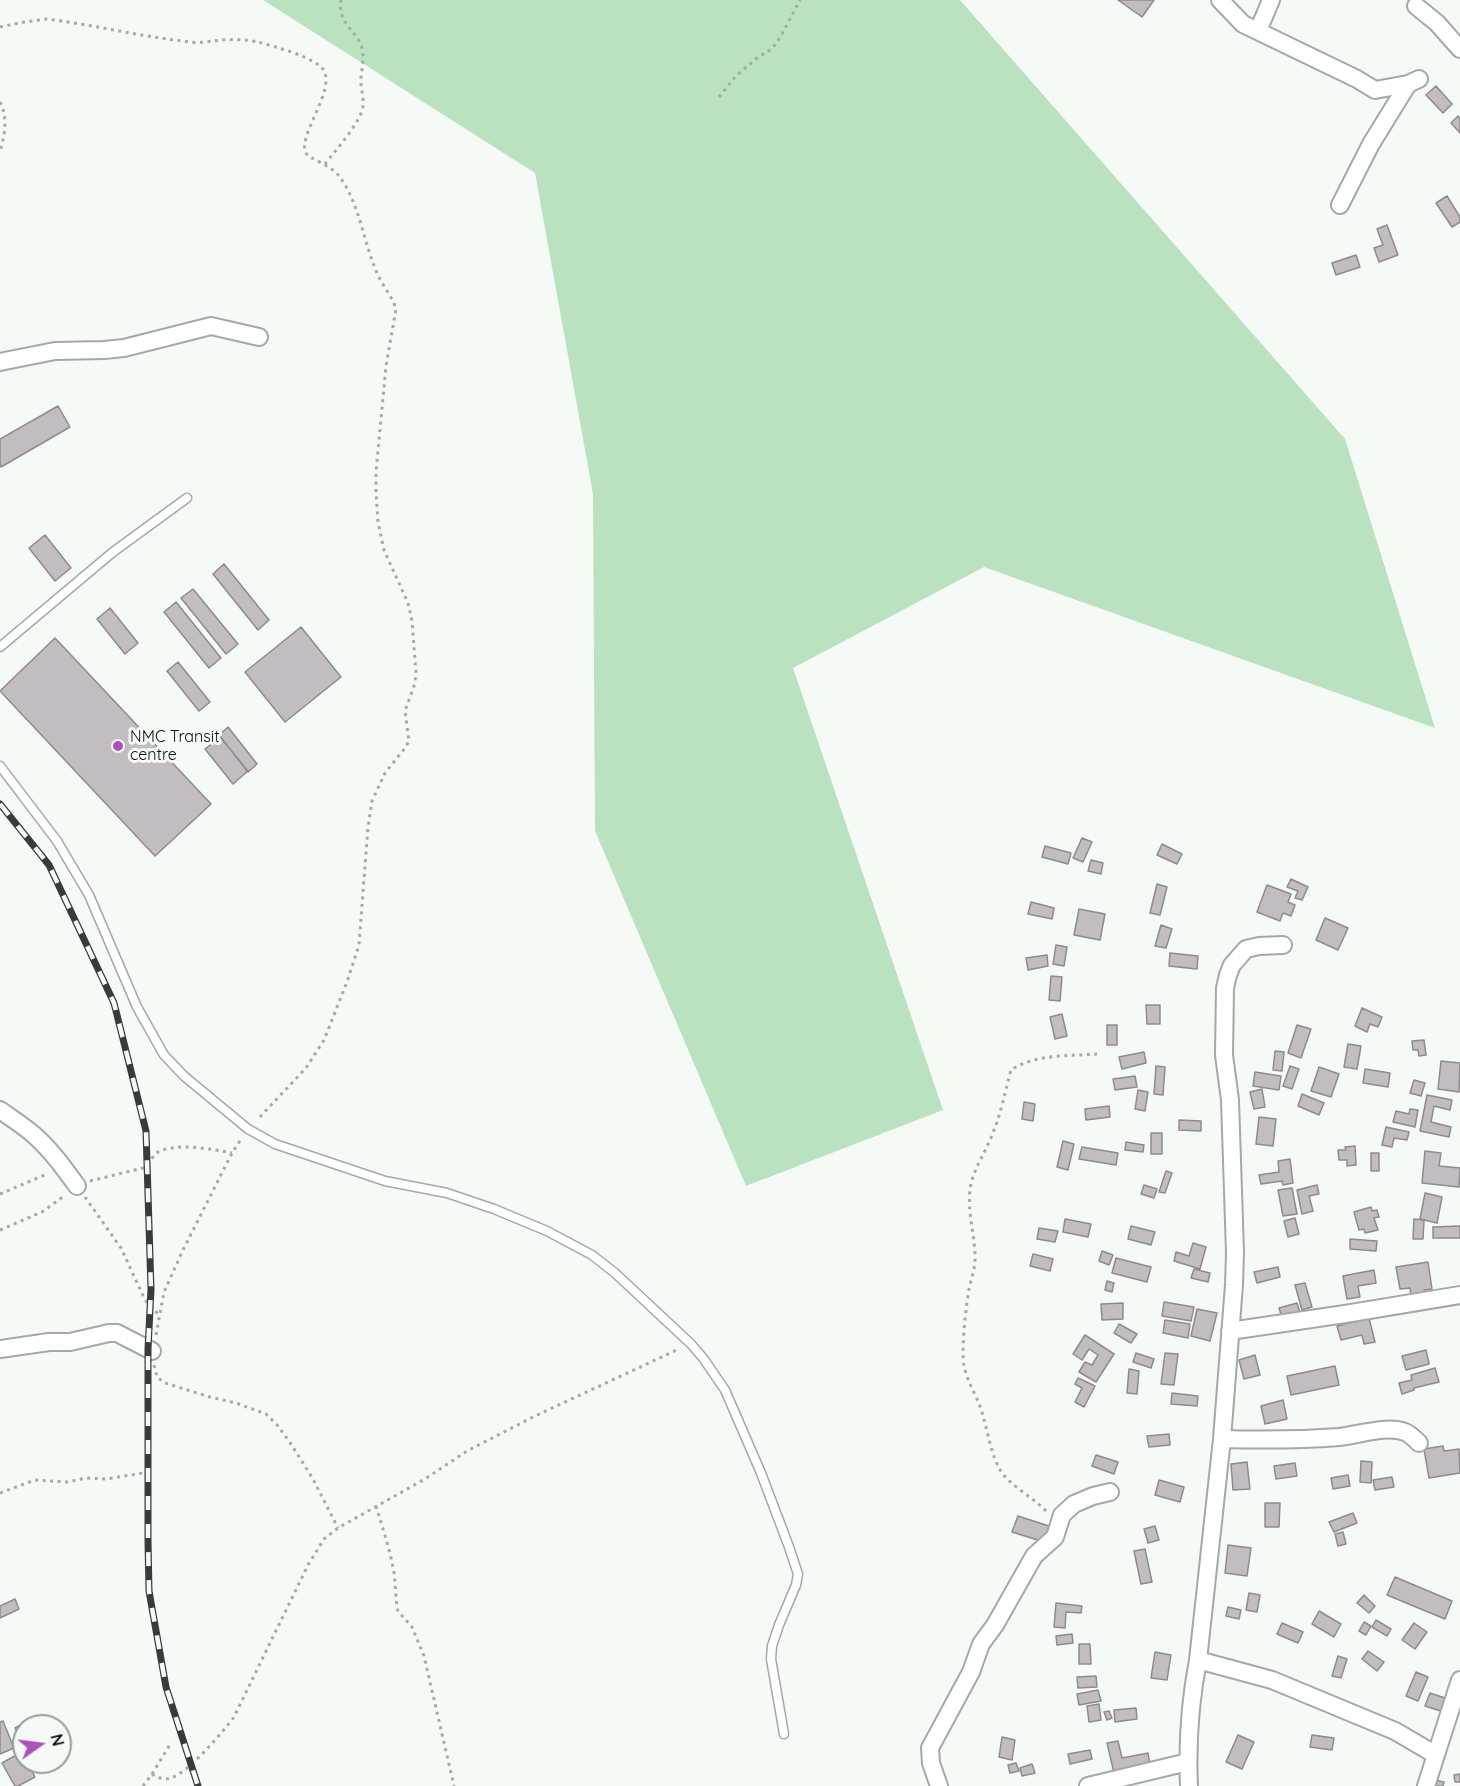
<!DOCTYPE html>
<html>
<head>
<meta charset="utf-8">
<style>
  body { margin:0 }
  #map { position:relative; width:1460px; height:1786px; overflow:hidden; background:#f5faf6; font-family:Quicksand,sans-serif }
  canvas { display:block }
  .north { position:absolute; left:12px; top:1714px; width:60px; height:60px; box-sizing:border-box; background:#f5faf6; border:2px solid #989b98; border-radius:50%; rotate:76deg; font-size:16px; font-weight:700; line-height:24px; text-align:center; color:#0c0d0c }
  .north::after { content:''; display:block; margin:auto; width:21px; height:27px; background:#ae51bc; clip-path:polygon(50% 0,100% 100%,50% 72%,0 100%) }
</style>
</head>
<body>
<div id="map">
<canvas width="1460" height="1786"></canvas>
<div class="north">N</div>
</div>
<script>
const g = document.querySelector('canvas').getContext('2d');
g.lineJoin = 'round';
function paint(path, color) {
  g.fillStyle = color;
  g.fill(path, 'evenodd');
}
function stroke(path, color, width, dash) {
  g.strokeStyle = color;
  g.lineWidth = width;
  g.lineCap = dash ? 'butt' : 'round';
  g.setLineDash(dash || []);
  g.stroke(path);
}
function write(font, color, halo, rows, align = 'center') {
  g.font = font + ' Quicksand,sans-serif';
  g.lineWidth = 6;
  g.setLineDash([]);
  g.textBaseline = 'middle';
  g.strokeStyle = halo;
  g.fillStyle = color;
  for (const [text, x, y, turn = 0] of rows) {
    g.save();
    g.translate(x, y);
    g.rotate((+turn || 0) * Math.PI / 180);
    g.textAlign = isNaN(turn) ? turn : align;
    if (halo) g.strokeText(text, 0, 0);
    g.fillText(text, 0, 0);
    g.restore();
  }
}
paint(new Path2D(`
  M 263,0 L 960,0 L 1345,439 L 1435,728 L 984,567 L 793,668 L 943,1110 L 746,1186 L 595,831 L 593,494 L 535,173 Z`), '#bae2c0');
const building = new Path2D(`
  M 1118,0 L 1154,0 L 1142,17 Z
  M 1436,86 L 1452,104 L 1443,113 L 1426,95 Z
  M 1458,116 L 1460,119 L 1460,133 L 1451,123 Z
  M 1447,196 L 1460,217 L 1460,222 L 1452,227 L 1436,203 Z
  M 1387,225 L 1398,255 L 1379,262 L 1374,248 L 1383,245 L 1377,229 Z
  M 1356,255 L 1360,267 L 1336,275 L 1332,263 Z
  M 58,406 L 70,427 L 1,467 L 0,464 L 0,439 Z
  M 45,535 L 71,568 L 55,581 L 29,548 Z
  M 224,564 L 269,620 L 258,630 L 213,574 Z
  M 193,589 L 238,644 L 226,654 L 181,598 Z
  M 176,602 L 221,658 L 209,668 L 164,612 Z
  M 110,608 L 138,643 L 125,654 L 97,619 Z
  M 301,627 L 341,677 L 285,722 L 245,672 Z
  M 55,638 L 211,804 L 155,856 L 0,691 Z
  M 178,662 L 210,702 L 199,711 L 167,671 Z
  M 228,727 L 257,764 L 248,772 L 219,735 Z
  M 220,737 L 248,771 L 233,784 L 205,749 Z
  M 1082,838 L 1092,842 L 1083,862 L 1073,858 Z
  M 1162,844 L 1182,854 L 1177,864 L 1157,855 Z
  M 1045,846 L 1071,853 L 1068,864 L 1042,857 Z
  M 1091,860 L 1103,863 L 1101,874 L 1088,871 Z
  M 1291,879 L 1308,887 L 1302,900 L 1295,898 L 1298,891 L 1287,887 Z
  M 1157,884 L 1167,887 L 1160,915 L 1150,913 Z
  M 1267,885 L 1291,894 L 1288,902 L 1295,905 L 1291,916 L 1283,913 L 1280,921 L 1257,912 Z
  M 1031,902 L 1054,908 L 1052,919 L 1028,914 Z
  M 1079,909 L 1105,914 L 1100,940 L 1074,935 Z
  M 1325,918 L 1348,928 L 1338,950 L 1316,940 Z
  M 1161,925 L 1172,929 L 1166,948 L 1155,946 Z
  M 1056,945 L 1067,947 L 1064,966 L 1053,964 Z
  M 1170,953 L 1198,956 L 1197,969 L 1169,966 Z
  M 1047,955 L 1048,966 L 1028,970 L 1026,958 Z
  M 1051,976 L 1062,977 L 1060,1001 L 1049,1000 Z
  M 1146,1005 L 1160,1005 L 1160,1024 L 1147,1024 Z
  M 1362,1008 L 1382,1017 L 1378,1027 L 1370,1024 L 1367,1032 L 1355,1026 Z
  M 1062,1014 L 1067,1036 L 1055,1039 L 1050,1017 Z
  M 1107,1025 L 1117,1025 L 1117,1045 L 1107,1045 Z
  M 1297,1025 L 1311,1029 L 1301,1058 L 1288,1053 Z
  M 1424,1040 L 1426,1055 L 1419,1056 L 1418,1050 L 1413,1050 L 1412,1041 Z
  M 1348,1044 L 1361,1046 L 1357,1069 L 1344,1067 Z
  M 1275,1051 L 1284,1052 L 1282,1071 L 1273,1070 Z
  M 1144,1052 L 1146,1063 L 1122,1069 L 1119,1057 Z
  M 1441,1061 L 1460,1063 L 1459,1092 L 1438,1089 Z
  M 1156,1066 L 1165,1067 L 1163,1095 L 1154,1094 Z
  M 1290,1066 L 1299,1069 L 1292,1089 L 1283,1086 Z
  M 1319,1067 L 1339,1074 L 1331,1097 L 1311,1091 Z
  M 1365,1069 L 1390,1073 L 1388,1087 L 1363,1083 Z
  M 1255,1072 L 1281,1076 L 1279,1090 L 1253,1086 Z
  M 1135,1076 L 1137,1087 L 1115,1090 L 1113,1079 Z
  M 1414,1080 L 1425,1083 L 1421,1096 L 1410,1093 Z
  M 1262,1089 L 1265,1107 L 1254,1109 L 1250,1092 Z
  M 1138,1090 L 1148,1092 L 1145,1111 L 1135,1109 Z
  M 1302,1094 L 1324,1103 L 1319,1115 L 1298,1106 Z
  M 1427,1095 L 1452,1100 L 1450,1110 L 1434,1106 L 1431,1122 L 1451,1127 L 1449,1137 L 1420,1131 Z
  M 1024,1102 L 1035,1104 L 1033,1121 L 1022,1119 Z
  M 1109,1106 L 1110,1117 L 1086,1120 L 1085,1109 Z
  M 1410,1109 L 1418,1110 L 1415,1127 L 1393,1122 L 1396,1111 L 1409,1114 Z
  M 1259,1117 L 1276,1119 L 1273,1146 L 1256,1144 Z
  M 1179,1120 L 1201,1121 L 1201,1131 L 1179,1130 Z
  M 1386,1127 L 1409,1132 L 1407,1140 L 1394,1138 L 1392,1147 L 1382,1145 Z
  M 1151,1133 L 1162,1133 L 1162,1154 L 1151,1154 Z
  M 1063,1141 L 1074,1144 L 1068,1170 L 1057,1167 Z
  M 1126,1142 L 1144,1145 L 1143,1152 L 1125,1150 Z
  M 1355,1146 L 1356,1165 L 1347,1166 L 1347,1160 L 1339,1160 L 1338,1150 L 1346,1150 L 1345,1147 Z
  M 1082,1147 L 1118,1153 L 1116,1165 L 1079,1159 Z
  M 1425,1151 L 1441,1153 L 1439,1166 L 1460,1168 L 1459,1187 L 1422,1183 Z
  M 1371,1153 L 1379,1153 L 1379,1171 L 1371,1171 Z
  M 1290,1159 L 1293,1183 L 1283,1185 L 1282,1181 L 1261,1184 L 1259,1175 L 1279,1172 L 1278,1161 Z
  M 1166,1171 L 1172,1173 L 1165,1193 L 1159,1192 Z
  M 1144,1185 L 1157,1189 L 1154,1198 L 1141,1194 Z
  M 1317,1185 L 1319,1194 L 1309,1196 L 1313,1211 L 1302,1214 L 1297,1190 Z
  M 1292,1188 L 1297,1214 L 1283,1216 L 1278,1190 Z
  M 1425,1193 L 1442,1197 L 1437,1223 L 1420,1219 Z
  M 1371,1207 L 1372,1211 L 1377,1210 L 1379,1217 L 1374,1218 L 1378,1230 L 1365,1233 L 1364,1229 L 1359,1230 L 1354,1212 Z
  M 1295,1218 L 1299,1234 L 1288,1237 L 1284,1221 Z
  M 1065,1219 L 1091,1224 L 1088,1237 L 1063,1232 Z
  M 1414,1219 L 1424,1220 L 1423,1239 L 1413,1239 Z
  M 1131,1226 L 1155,1232 L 1151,1245 L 1128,1239 Z
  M 1460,1226 L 1460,1238 L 1433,1238 L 1433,1227 Z
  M 1039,1228 L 1058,1231 L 1055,1242 L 1037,1239 Z
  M 1350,1239 L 1377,1241 L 1376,1251 L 1350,1249 Z
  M 1193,1243 L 1206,1247 L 1200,1269 L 1174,1261 L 1176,1252 L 1189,1256 Z
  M 1102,1251 L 1113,1255 L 1109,1265 L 1099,1261 Z
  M 1033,1254 L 1053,1259 L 1050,1271 L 1030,1266 Z
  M 1116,1258 L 1151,1267 L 1147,1282 L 1112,1273 Z
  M 1428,1262 L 1432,1289 L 1424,1290 L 1425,1295 L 1411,1297 L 1410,1288 L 1400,1289 L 1396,1267 Z
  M 1278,1267 L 1280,1277 L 1257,1283 L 1254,1272 Z
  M 1194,1269 L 1210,1273 L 1208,1282 L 1191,1278 Z
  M 1374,1270 L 1376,1283 L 1358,1286 L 1360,1297 L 1347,1299 L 1343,1276 Z
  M 1107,1281 L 1114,1283 L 1112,1292 L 1105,1290 Z
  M 1305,1283 L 1312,1307 L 1302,1310 L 1295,1285 Z
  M 1164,1302 L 1194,1307 L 1191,1321 L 1162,1316 Z
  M 1123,1303 L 1123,1319 L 1102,1320 L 1101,1304 Z
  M 1297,1303 L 1300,1313 L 1282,1318 L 1279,1308 Z
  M 1197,1309 L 1217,1313 L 1210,1341 L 1191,1336 Z
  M 1369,1318 L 1375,1342 L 1364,1344 L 1362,1335 L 1341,1340 L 1337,1326 Z
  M 1165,1320 L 1190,1324 L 1188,1338 L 1163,1333 Z
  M 1119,1324 L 1137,1334 L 1131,1343 L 1114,1333 Z
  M 1085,1335 L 1114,1354 L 1096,1382 L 1079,1372 L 1085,1362 L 1092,1365 L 1098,1355 L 1089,1349 L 1082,1360 L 1073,1354 Z
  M 1426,1350 L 1429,1364 L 1406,1370 L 1402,1356 Z
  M 1136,1353 L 1154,1359 L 1151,1368 L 1133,1362 Z
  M 1165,1353 L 1178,1354 L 1174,1385 L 1161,1384 Z
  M 1255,1355 L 1260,1375 L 1244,1379 L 1239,1360 Z
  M 1335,1366 L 1339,1385 L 1291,1395 L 1287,1376 Z
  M 1435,1368 L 1439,1382 L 1414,1388 L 1414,1390 L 1402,1394 L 1399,1383 L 1412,1380 L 1411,1375 Z
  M 1129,1369 L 1139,1371 L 1137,1394 L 1127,1393 Z
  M 1078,1378 L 1095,1386 L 1084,1407 L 1075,1402 L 1082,1388 L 1075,1384 Z
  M 1172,1393 L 1198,1396 L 1197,1406 L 1171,1404 Z
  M 1283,1400 L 1287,1419 L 1265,1424 L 1261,1406 Z
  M 1169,1434 L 1170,1445 L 1149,1447 L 1147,1436 Z
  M 1443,1446 L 1444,1451 L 1459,1449 L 1460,1473 L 1429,1478 L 1424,1449 Z
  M 1096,1455 L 1118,1462 L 1114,1474 L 1092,1466 Z
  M 1361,1461 L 1372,1462 L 1371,1483 L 1360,1482 Z
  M 1247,1462 L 1250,1489 L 1233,1490 L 1231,1464 Z
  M 1295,1463 L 1297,1476 L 1276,1479 L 1274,1466 Z
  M 1348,1475 L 1350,1486 L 1333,1489 L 1331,1478 Z
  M 1392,1477 L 1394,1487 L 1375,1490 L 1373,1480 Z
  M 1159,1480 L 1184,1487 L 1180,1502 L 1155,1495 Z
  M 1265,1503 L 1280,1503 L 1279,1527 L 1265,1527 Z
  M 1353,1513 L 1357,1523 L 1334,1532 L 1329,1522 Z
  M 1018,1516 L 1049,1526 L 1044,1542 L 1012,1532 Z
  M 1155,1526 L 1159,1540 L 1148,1543 L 1144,1529 Z
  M 1343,1532 L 1346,1544 L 1338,1546 L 1335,1534 Z
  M 1228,1545 L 1251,1548 L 1247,1576 L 1225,1573 Z
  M 1145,1549 L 1152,1582 L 1141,1584 L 1134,1551 Z
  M 1395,1577 L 1452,1601 L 1445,1619 L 1387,1595 Z
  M 1249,1593 L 1260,1595 L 1257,1612 L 1246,1610 Z
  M 1364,1595 L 1375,1606 L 1369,1613 L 1357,1603 Z
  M 15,1599 L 19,1609 L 0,1618 L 0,1606 Z
  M 1056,1603 L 1082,1606 L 1081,1613 L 1066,1612 L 1065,1628 L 1054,1627 Z
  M 1228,1607 L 1241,1610 L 1239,1619 L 1226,1616 Z
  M 1319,1611 L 1341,1624 L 1334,1637 L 1312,1624 Z
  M 1376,1620 L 1391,1629 L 1387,1636 L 1372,1627 Z
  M 1364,1622 L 1371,1626 L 1366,1635 L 1359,1631 Z
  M 1282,1623 L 1303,1632 L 1298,1643 L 1277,1634 Z
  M 1414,1623 L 1427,1632 L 1415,1649 L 1402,1640 Z
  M 1072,1634 L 1073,1643 L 1057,1645 L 1056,1636 Z
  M 1079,1644 L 1090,1644 L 1091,1664 L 1079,1664 Z
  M 1368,1651 L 1384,1662 L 1377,1671 L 1362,1659 Z
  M 1155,1652 L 1171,1655 L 1167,1680 L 1151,1678 Z
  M 1338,1656 L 1347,1659 L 1341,1678 L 1332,1676 Z
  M 1416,1672 L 1428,1677 L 1418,1701 L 1406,1696 Z
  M 1096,1676 L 1097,1687 L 1078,1688 L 1077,1677 Z
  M 1098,1690 L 1101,1701 L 1079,1705 L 1077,1694 Z
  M 1430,1693 L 1451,1700 L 1447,1713 L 1425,1706 Z
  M 1099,1704 L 1101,1720 L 1089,1722 L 1087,1706 Z
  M 1136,1708 L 1137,1719 L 1115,1722 L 1114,1710 Z
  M 1109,1711 L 1112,1718 L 1107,1720 L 1104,1712 Z
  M 36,1717 L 41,1726 L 24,1726 L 24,1737 L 20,1739 L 15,1728 Z
  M 3,1721 L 14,1748 L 0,1754 L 0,1722 Z
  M 1238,1735 L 1254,1742 L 1242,1769 L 1226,1762 Z
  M 1312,1735 L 1334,1738 L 1332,1750 L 1310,1747 Z
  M 1002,1737 L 1015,1740 L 1012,1760 L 999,1757 Z
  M 1118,1741 L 1122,1758 L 1148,1753 L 1150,1765 L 1114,1773 L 1107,1743 Z
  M 1090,1750 L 1092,1759 L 1070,1764 L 1068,1754 Z
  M 22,1752 L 24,1756 L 24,1762 L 27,1762 L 35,1777 L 18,1786 L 15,1786 L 2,1763 Z
  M 34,1762 L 49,1762 L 50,1763 L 37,1768 Z
  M 1016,1763 L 1019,1771 L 1010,1773 L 1008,1765 Z
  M 1032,1764 L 1035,1773 L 1022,1776 L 1020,1768 Z
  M 1460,1774 L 1460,1782 L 1455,1782 L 1454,1775 Z
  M 1429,1779 L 1444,1782 L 1443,1786 L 1427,1786 Z`);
paint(building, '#c1bdc1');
stroke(building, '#8e8a8e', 1.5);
const service = new Path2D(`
  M 0,647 L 113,552 L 187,498
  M 0,766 L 57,841 L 89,895 L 137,1007 L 164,1055 L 184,1076 L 248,1129 L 275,1144 L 385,1181 L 447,1193 L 494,1209 L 547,1231 L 592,1255 L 615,1273 L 691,1344 L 703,1358 L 725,1390 L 761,1473 L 789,1547 L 798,1574 L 796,1585 L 779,1625 L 772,1646 L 771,1659 L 784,1734`);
const minor = new Path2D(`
  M 1220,0 L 1243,24 L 1357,79 L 1375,90 L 1408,84 L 1419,79
  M 1416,6 L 1437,23 L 1460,49
  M 1258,31 L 1271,0
  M 1340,205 L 1371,144 L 1408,84
  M 0,362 L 55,351 L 104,350 L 124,348 L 211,326 L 259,337
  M 0,1110 C 11,1118 24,1126 34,1135 C 51,1150 64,1168 77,1186
  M 1230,1331 L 1345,1314 L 1460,1295
  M 0,1349 L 49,1342 L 70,1342 L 109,1333 L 117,1333 L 152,1351
  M 1222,1439 C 1261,1440 1300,1440 1339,1437 C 1358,1435 1387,1425 1405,1432 C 1410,1434 1415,1439 1419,1443
  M 1198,1660 L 1272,1680 L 1395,1731 L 1436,1755
  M 939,1786 L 931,1763 L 930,1748 L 971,1672 L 981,1644 L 995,1625 L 1034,1556 L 1055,1537 L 1062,1515 L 1074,1504 L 1093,1496 L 1110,1492
  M 1088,1786 L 1188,1762
  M 1189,1786 C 1187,1743 1190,1702 1198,1660 L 1222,1439 L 1234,1285 L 1235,1252 L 1230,1100 L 1224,1055 L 1225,988 L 1228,975 L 1232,965 L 1246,949 L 1259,946 L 1283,945
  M 1426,1786 L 1460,1680`);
stroke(service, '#a5a9a5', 11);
stroke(minor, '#a5a9a5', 20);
stroke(new Path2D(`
  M 0,27 L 24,22 L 47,19 C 95,25 142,37 191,42 C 198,43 206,42 213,41 C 228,39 244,39 258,42 C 273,46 318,58 324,71 C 335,91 297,137 306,153 C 309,159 331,165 339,176 C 360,204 363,241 377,273 C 382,285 392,296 396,309 L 386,366 L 376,472 L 376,492 L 378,522 L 384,550 L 408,603 L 412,621 L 416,672 L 415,683 L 405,711 L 409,741 L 405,748 L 385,773 L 372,801 L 368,827 L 359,945 L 347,982 L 324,1040 L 306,1068 L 257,1120
  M 719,97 L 735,77 L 758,57 L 772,49 L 781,36 L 800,0
  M 0,102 C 8,118 5,134 0,151
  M 325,164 C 335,151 363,120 363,105 C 364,96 360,87 361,78 C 362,66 366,52 359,41 C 350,26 338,20 341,0
  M 90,1181 L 143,1168 C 151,1164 152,1154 160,1151 C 179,1143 212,1149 232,1153
  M 0,1194 L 47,1174
  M 85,1197 L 121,1248 L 145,1300 L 159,1315
  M 0,1230 L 42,1212 L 64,1196
  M 156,1335 L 164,1292 L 183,1250 L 232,1153 L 241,1139
  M 154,1365 L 157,1377 L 165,1383 L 210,1397 L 236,1403 L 266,1414 L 278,1426 L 291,1444 L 313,1479 L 338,1528
  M 0,1493 L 35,1480 L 67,1482 L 86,1478 L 107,1479 L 149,1472
  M 376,1506 C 382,1526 389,1547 393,1567 C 396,1581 395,1598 398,1611 L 412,1627 L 424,1656 L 454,1786
  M 1046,1511 C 1033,1497 1008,1485 999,1468 C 991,1453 988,1433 983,1416 C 979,1399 967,1383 964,1365 C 961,1348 966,1307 969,1289 C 971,1280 974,1271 975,1262 C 976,1238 967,1214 970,1189 C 973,1169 985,1154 992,1135 C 1001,1114 1005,1092 1011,1070 C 1035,1054 1069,1056 1097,1054
  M 152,1774 C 158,1778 164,1780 171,1778 C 189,1772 222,1733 234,1717 L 308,1565 L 324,1539 L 338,1528 L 425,1479 L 467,1451 L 535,1416 L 679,1349
  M 143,1786 L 152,1774 L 171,1743`), '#a6aaa7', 3, [3, 4.5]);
stroke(service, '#fff', 8);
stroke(minor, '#fff', 16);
const rail = new Path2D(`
  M 0,804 L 49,865 L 114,1003 L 146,1131 L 151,1289 L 148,1349 L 148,1541 L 149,1591 L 166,1687 L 198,1786`);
stroke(rail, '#393b3a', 7);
stroke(rail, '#f5faf6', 4.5, [14]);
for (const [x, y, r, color] of [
  [118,746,6,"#ae51bc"]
]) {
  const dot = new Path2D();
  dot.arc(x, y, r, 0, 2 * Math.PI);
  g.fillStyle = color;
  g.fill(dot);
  stroke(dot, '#f5faf6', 2);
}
write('16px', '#0c0d0c', '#f5faf6', [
  ["NMC Transit",130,737],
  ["centre",130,755]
], 'left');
</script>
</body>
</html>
